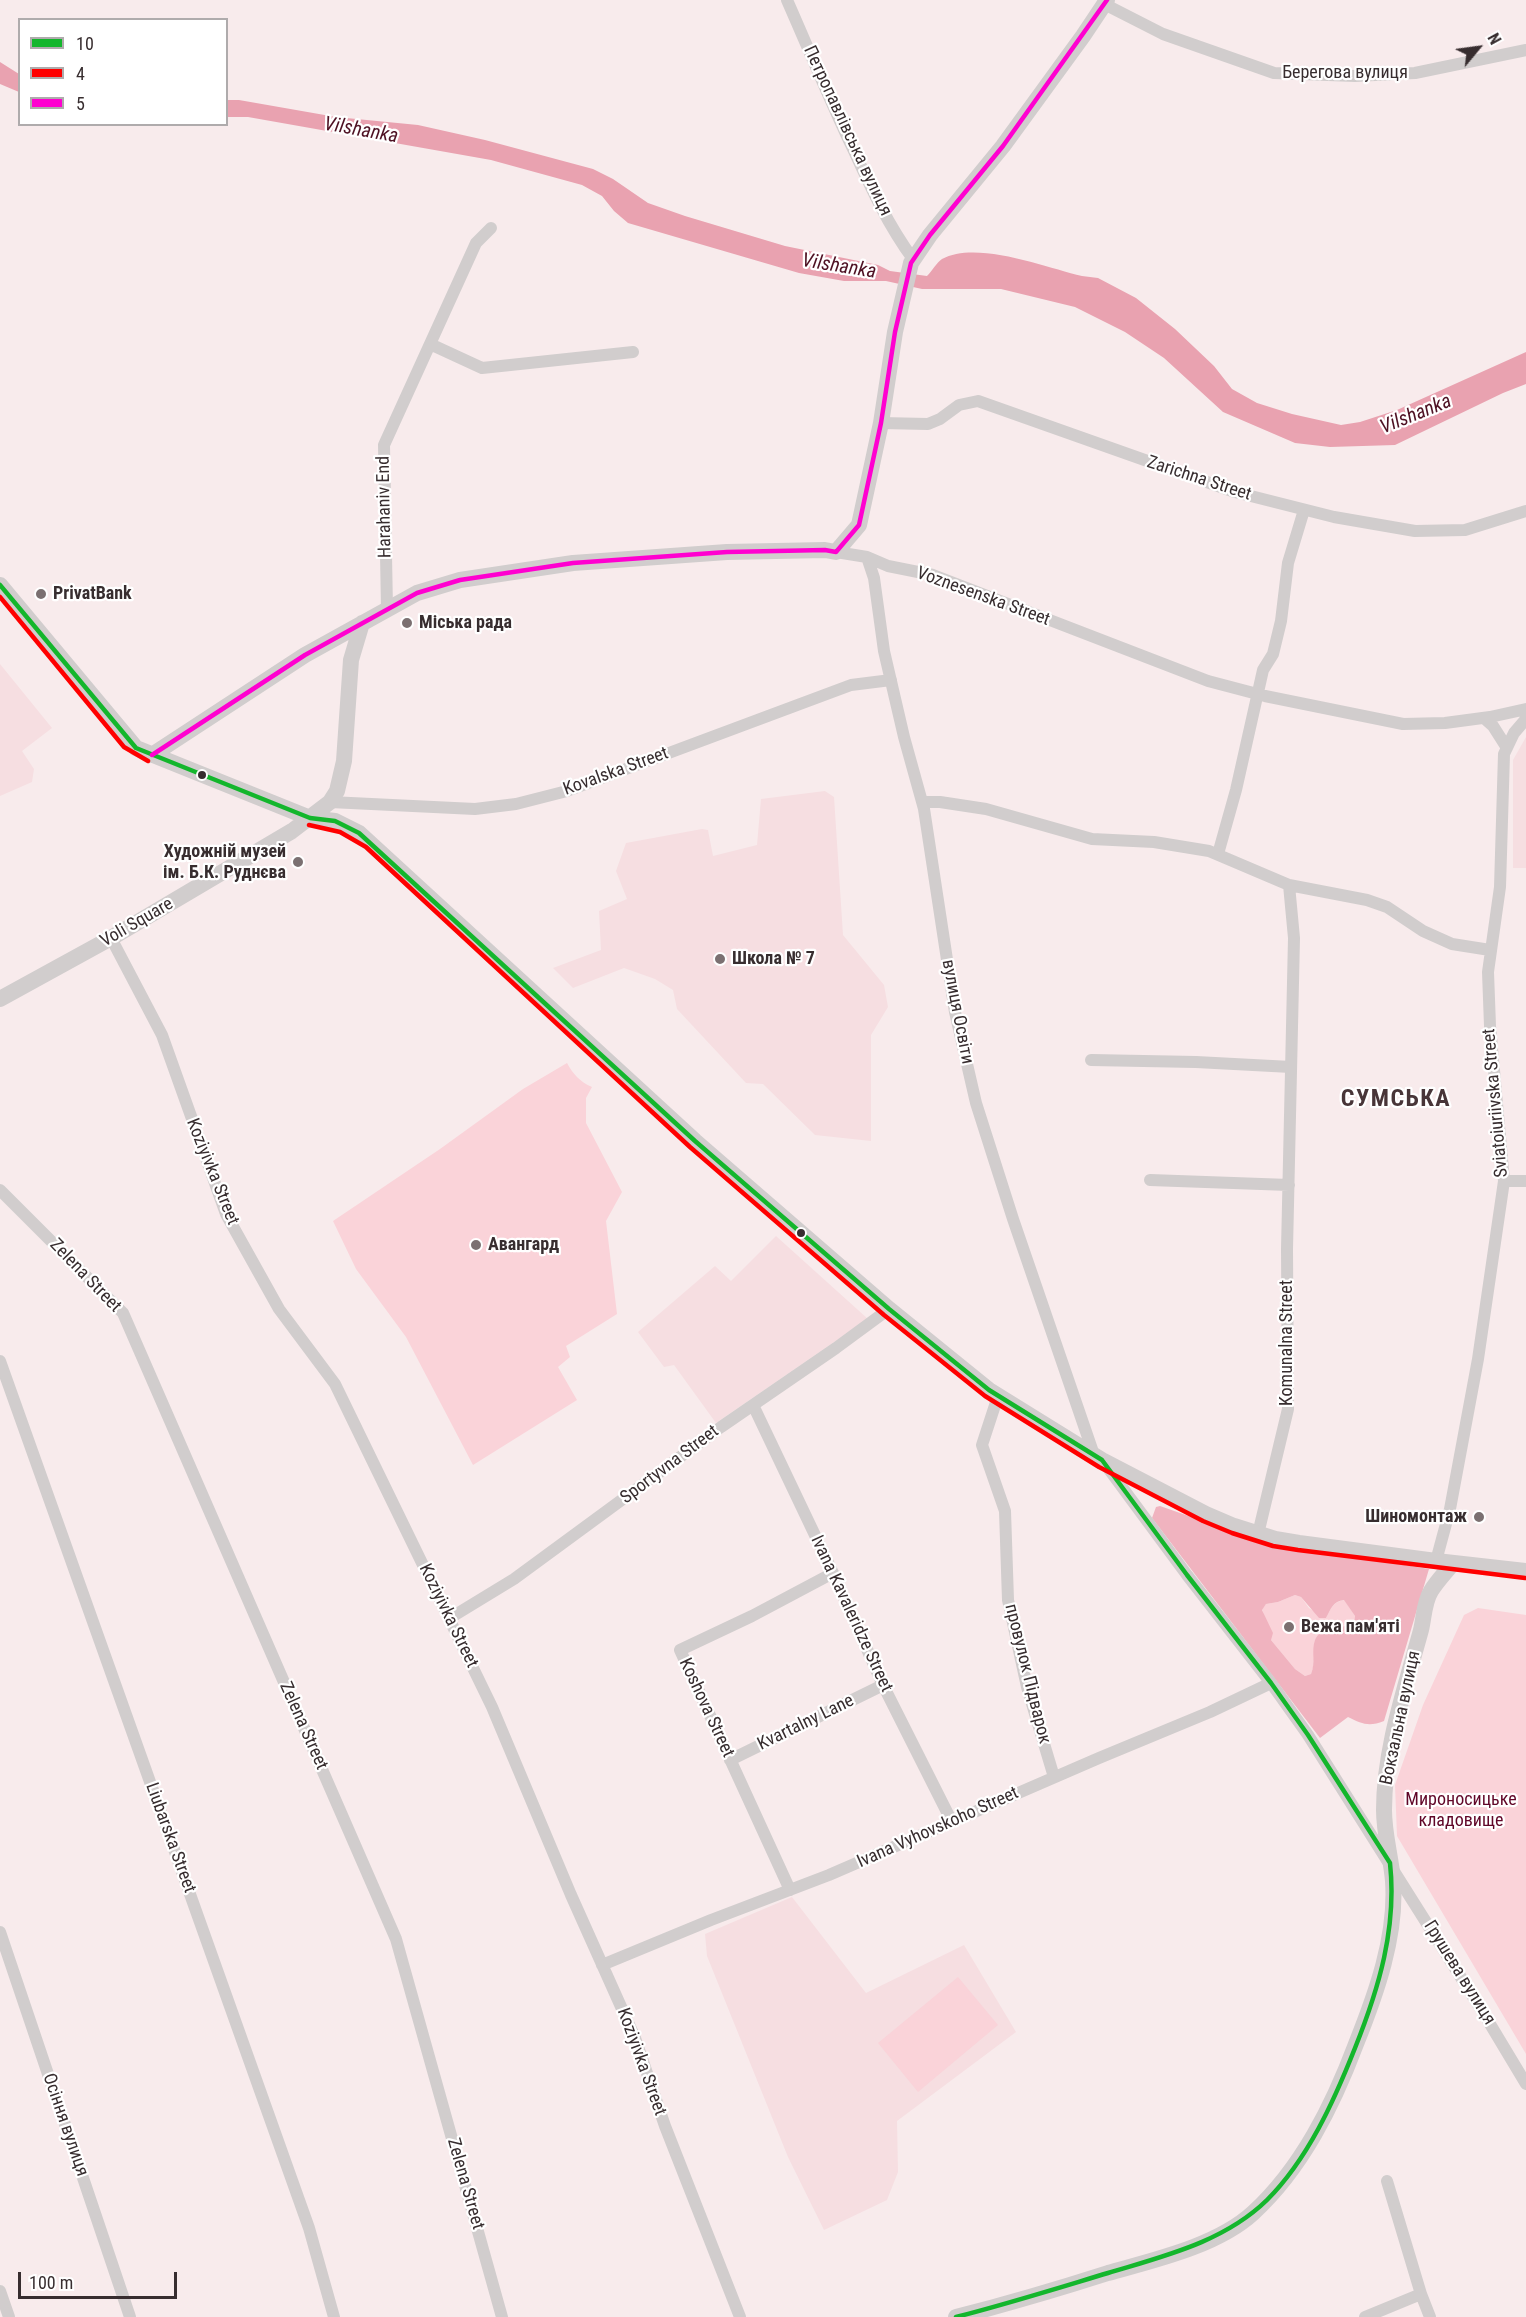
<!DOCTYPE html>
<html>
<head>
<meta charset="utf-8">
<style>
  body { margin:0 }
  #map { position:relative; width:1526px; height:2317px; overflow:hidden; background:#f8ebec; font-family:"Roboto Condensed",sans-serif }
  canvas { display:block }
  .legend { position:absolute; left:18px; top:18px; width:210px; height:108px; box-sizing:border-box; background:#fff; border:2px solid #afabac; margin:0; padding:8px 10px; list-style:none; font-size:18px; color:#372d2f }
  .legend li { display:flex; align-items:center; gap:12px; height:30px }
  .legend b { width:30px; border:2px solid #afabac }
  .north { position:absolute; left:1448px; top:18px; width:60px; height:60px; -webkit-text-stroke:4px #fff; paint-order:stroke; rotate:61deg; font-size:16px; font-weight:700; line-height:24px; text-align:center; color:#372d2f }
  .north::after { content:''; display:block; margin:auto; width:21px; height:27px; background:#372d2f; clip-path:polygon(50% 0,100% 100%,50% 72%,0 100%) }
  .scale { position:absolute; left:18px; top:2272px; width:159px; height:27px; box-sizing:border-box; border:3px solid #372d2f; border-top:0; padding-left:8px; font-size:18px; line-height:21px; white-space:nowrap; color:#372d2f; -webkit-text-stroke:4px #fff; paint-order:stroke }
</style>
</head>
<body>
<div id="map">
<canvas width="1526" height="2317"></canvas>
<ul class="legend">
<li><b style="height:8px;background:#13b62c"></b>10</li>
<li><b style="height:8px;background:#f00"></b>4</li>
<li><b style="height:8px;background:#ff00d0"></b>5</li>
</ul>
<div class="north">N</div>
<div class="scale">100 m</div>
</div>
<script>
const g = document.querySelector('canvas').getContext('2d');
g.lineJoin = 'round';
function paint(path, color) {
  g.fillStyle = color;
  g.fill(path, 'evenodd');
}
function stroke(path, color, width, dash) {
  g.strokeStyle = color;
  g.lineWidth = width;
  g.lineCap = dash ? 'butt' : 'round';
  g.setLineDash(dash || []);
  g.stroke(path);
}
function write(font, color, halo, rows, align = 'center') {
  g.font = font + ' "Roboto Condensed",sans-serif';
  g.lineWidth = 4.5;
  g.setLineDash([]);
  g.textBaseline = 'middle';
  g.strokeStyle = halo;
  g.fillStyle = color;
  for (const [text, x, y, turn = 0] of rows) {
    g.save();
    g.translate(x, y);
    g.rotate((+turn || 0) * Math.PI / 180);
    g.textAlign = isNaN(turn) ? turn : align;
    if (halo) g.strokeText(text, 0, 0);
    g.fillText(text, 0, 0);
    g.restore();
  }
}
paint(new Path2D(`
  M 0,664 L 52,728 L 22,751 L 34,769 L 32,782 L 0,796 Z
  M 1526,737 L 1526,868 L 1513,868 L 1513,760 Z
  M 825,791 L 834,797 L 843,935 L 884,985 L 888,1007 L 871,1035 L 871,1141 L 815,1135 L 763,1084 L 746,1083 L 677,1009 L 673,990 L 655,979 L 624,968 L 573,988 L 553,968 L 601,950 L 599,911 L 627,899 L 616,871 L 626,843 L 702,829 L 708,830 L 713,856 L 757,845 L 761,799 Z
  M 776,1236 L 868,1319 L 716,1423 L 674,1365 L 664,1367 L 638,1332 L 715,1266 L 731,1281 Z
  M 792,1897 L 866,1993 L 964,1945 L 1016,2032 L 897,2121 L 898,2172 L 887,2200 L 824,2230 L 788,2157 L 707,1956 L 705,1934 Z`), '#f6dee1');
paint(new Path2D(`
  M 567,1063 C 573,1074 580,1082 592,1087 L 586,1098 L 586,1123 L 622,1192 L 606,1221 L 617,1314 L 566,1346 L 570,1357 L 558,1367 L 577,1400 L 473,1465 L 406,1337 L 356,1269 L 333,1221 L 440,1149 L 523,1089 Z
  M 1295,1595 L 1301,1597 L 1309,1608 L 1326,1618 C 1331,1609 1333,1601 1345,1600 L 1355,1616 L 1354,1622 L 1350,1626 L 1336,1627 L 1315,1640 L 1313,1668 L 1311,1674 L 1305,1676 L 1295,1669 L 1271,1640 L 1262,1609 L 1266,1604 L 1278,1602 Z
  M 1478,1608 L 1526,1615 L 1526,2054 L 1397,1836 L 1395,1785 L 1423,1705 L 1464,1615 Z
  M 958,1977 L 998,2025 L 918,2092 L 878,2043 Z`), '#fad3d9');
paint(new Path2D(`
  M 1160,1506 L 1263,1542 L 1429,1569 L 1384,1721 C 1369,1727 1362,1724 1348,1717 L 1320,1738 L 1152,1518 L 1156,1507 ZM 1295,1595 L 1301,1597 L 1319,1618 L 1326,1618 C 1331,1609 1333,1601 1344,1600 L 1355,1616 L 1354,1622 C 1345,1630 1321,1625 1315,1640 C 1311,1651 1316,1663 1311,1674 L 1305,1676 L 1295,1669 L 1271,1640 L 1273,1633 L 1262,1610 L 1266,1604 L 1278,1602 Z`), '#f0b3bf');
paint(new Path2D(`
  M 0,62 L 19,74 L 19,92 L 0,84 Z
  M 227,100 L 239,100 L 336,117 L 418,125 L 485,140 L 593,169 L 613,179 L 648,203 L 685,216 L 785,246 L 878,265 L 890,271 L 927,276 C 932,271 937,262 942,259 C 976,240 1045,267 1082,276 L 1098,278 L 1136,298 L 1175,329 L 1214,366 L 1232,389 L 1257,403 L 1292,414 L 1341,425 L 1360,422 L 1397,410 L 1526,352 L 1526,384 L 1503,393 L 1395,445 L 1330,447 L 1295,443 L 1223,412 L 1164,358 L 1125,332 L 1075,307 L 1001,289 L 922,289 L 886,281 L 844,281 L 799,273 L 628,223 L 614,211 L 602,196 L 582,185 L 491,160 L 248,117 L 227,117 Z`), '#e9a2b0');
stroke(new Path2D(`
  M 787,0 C 809,50 830,101 854,151 C 871,188 888,225 913,259
  M 1104,4 L 1163,34 L 1274,73 L 1355,76 L 1415,73 L 1526,50
  M 430,344 L 482,368 L 633,352
  M 881,423 L 928,424 L 940,419 L 959,405 L 978,401 L 1235,492 L 1334,517 L 1415,531 L 1465,530 L 1526,511
  M 836,552 L 867,557 L 888,566 L 933,575 L 1208,681 L 1265,696 L 1403,724 L 1445,723 L 1490,717 L 1526,709
  M 867,557 L 874,578 L 884,651 L 904,737 L 924,809 L 955,1012 L 976,1103 L 1013,1219 L 1094,1455
  M 387,609 L 384,445 L 476,243 L 491,228
  M 1484,718 L 1493,726 L 1507,748
  M 330,802 L 475,809 L 516,804 L 567,791 L 851,685 L 891,680
  M 922,802 L 940,802 L 986,809 L 1092,839 L 1154,842 L 1209,851 L 1289,885 L 1367,900 L 1387,907 L 1423,931 L 1452,944 L 1490,950
  M 1218,854 L 1236,790 L 1263,670 L 1273,654 L 1281,621 L 1288,563 L 1304,510
  M 111,938 L 162,1035 L 226,1214 L 279,1309 L 335,1384 L 492,1707 L 571,1895 L 635,2038 L 665,2126 L 740,2317
  M 1091,1060 L 1196,1062 L 1291,1067
  M 1150,1180 L 1289,1185
  M 1504,1181 L 1526,1181
  M 0,1190 L 123,1313 L 396,1939 L 502,2317
  M 0,1361 L 309,2228 L 334,2317
  M 998,1396 L 982,1445 L 1005,1511 L 1008,1600 L 1027,1687 L 1054,1777
  M 753,1405 L 833,1573 L 883,1685 L 952,1822
  M 1105,1464 L 1187,1575 L 1271,1683 L 1308,1735 L 1484,2014 L 1526,2084
  M 1258,1534 L 1288,1409 L 1287,1249 L 1294,938 L 1289,885
  M 1436,1561 L 1450,1509 L 1478,1359 L 1504,1181 L 1490,1026 L 1488,972 L 1500,887 L 1504,754 L 1514,733 L 1526,719
  M 450,1618 L 514,1579 L 721,1427 L 836,1348 L 889,1309
  M 730,1760 L 883,1685
  M 790,1890 L 680,1650 L 752,1616 L 833,1573
  M 0,1932 L 130,2317
  M 602,1965 L 711,1920 L 829,1875 L 1099,1758 L 1210,1712 L 1271,1683
  M 1387,2181 L 1421,2294 L 1430,2317
  M 0,2291 L 9,2317
  M 1365,2317 L 1421,2294`), '#d1cdcd', 12);
stroke(new Path2D(`
  M 0,585 L 136,748 L 310,818 L 335,821 L 359,833 L 695,1141 L 889,1309 L 989,1390 L 1102,1460 L 1206,1514 L 1234,1526 L 1275,1539 L 1299,1543 L 1436,1561 L 1526,1571
  M 152,755 L 305,655 L 417,593 L 460,580 L 573,563 L 727,552 L 825,550 L 836,552 L 859,525 L 881,423 L 895,332 L 911,263 L 930,235 L 1003,146 L 1083,36 L 1107,0
  M 0,999 L 111,938 L 292,831 L 330,802 L 337,791 L 344,761 L 351,660 L 362,623
  M 956,2317 C 1007,2304 1058,2289 1108,2273 C 1154,2260 1217,2246 1253,2213 C 1302,2168 1333,2105 1356,2044 C 1376,1994 1397,1936 1393,1881 C 1391,1857 1384,1834 1384,1810 C 1384,1749 1405,1689 1421,1630 C 1424,1618 1424,1602 1431,1591 C 1437,1581 1446,1572 1453,1563`), '#d1cdcd', 16);
stroke(new Path2D(`
  M 0,585 L 136,748 L 310,818 L 335,821 L 359,833 L 695,1141 L 889,1309 L 989,1390 L 1102,1460 L 1187,1575 L 1271,1683 L 1308,1735 L 1390,1863 C 1397,1928 1379,1988 1355,2048 C 1334,2101 1308,2159 1267,2200 C 1224,2242 1164,2256 1108,2273 C 1058,2288 1007,2304 956,2317`), '#13b62c', 4.5);
stroke(new Path2D(`
  M 0,597 L 124,747 L 148,761
  M 309,825 L 340,832 L 366,847 L 690,1147 L 884,1315 L 985,1396 L 1099,1467 L 1203,1521 L 1232,1533 L 1273,1546 L 1298,1550 L 1525,1578`), '#f00', 4.5);
stroke(new Path2D(`
  M 152,755 L 305,655 L 417,593 L 460,580 L 573,563 L 727,552 L 825,550 L 836,552 L 859,525 L 881,423 L 895,332 L 911,263 L 930,235 L 1003,146 L 1107,0`), '#ff00d0', 4.5);
for (const [x, y, r, color] of [
  [41,594,6,"#7b7071"],
  [407,623,6,"#7b7071"],
  [202,775,5,"#372d2f"],
  [298,862,6,"#7b7071"],
  [720,959,6,"#7b7071"],
  [801,1233,5,"#372d2f"],
  [476,1245,6,"#7b7071"],
  [1479,1517,6,"#7b7071"],
  [1289,1627,6,"#7b7071"]
]) {
  const dot = new Path2D();
  dot.arc(x, y, r, 0, 2 * Math.PI);
  g.fillStyle = color;
  g.fill(dot);
  stroke(dot, '#fff', 2);
}
write('18px', '#372d2f', '#fff', [
  ["Берегова вулиця",1345,73],
  ["Петропавлівська вулиця",847,131,65],
  ["Zarichna Street",1199,479,18],
  ["Harahaniv End",385,507,-91],
  ["Voznesenska Street",983,597,20],
  ["Kovalska Street",616,772,-20],
  ["Voli Square",137,923,-30],
  ["вулиця Освіти",957,1012,79],
  ["Sviatoiuriivska Street",1496,1103,-95],
  ["Koziyivka Street",212,1172,68],
  ["Zelena Street",85,1276,46],
  ["Komunalna Street",1287,1343,-90],
  ["Sportyvna Street",670,1465,-37],
  ["Ivana Kavaleridze Street",851,1614,65],
  ["Koziyivka Street",448,1616,64],
  ["провулок Підварок",1027,1674,76],
  ["Koshova Street",706,1708,65],
  ["Вокзальна вулиця",1401,1718,-78],
  ["Kvartalny Lane",806,1723,-26],
  ["Zelena Street",303,1726,66],
  ["Ivana Vyhovskoho Street",938,1828,-24],
  ["Liubarska Street",170,1838,70],
  ["Грушева вулиця",1459,1973,58],
  ["Koziyivka Street",641,2062,70],
  ["Осіння вулиця",65,2125,71],
  ["Zelena Street",465,2184,74]
]);
write('bold 18px', '#372d2f', '#fff', [
  ["PrivatBank",53,594],
  ["Міська рада",419,623],
  ["Художній музей",286,852,"right"],
  ["ім. Б.К. Руднєва",286,873,"right"],
  ["Школа № 7",732,959],
  ["Авангард",488,1245],
  ["Шиномонтаж",1467,1517,"right"],
  ["Вежа пам'яті",1301,1627]
], 'left');
write('18px', '#600628', '#fff', [
  ["Мироносицьке",1461,1800],
  ["кладовище",1461,1821]
]);
write('italic 20px', '#4e1123', '#fff', [
  ["Vilshanka",361,131,10],
  ["Vilshanka",839,267,9],
  ["Vilshanka",1416,415,-22]
]);
g.letterSpacing = '1.5px';
write('bold 24px', '#483538', '#fff', [
  ["СУМСЬКА",1396,1100]
]);
g.letterSpacing = '0px';
</script>
</body>
</html>
